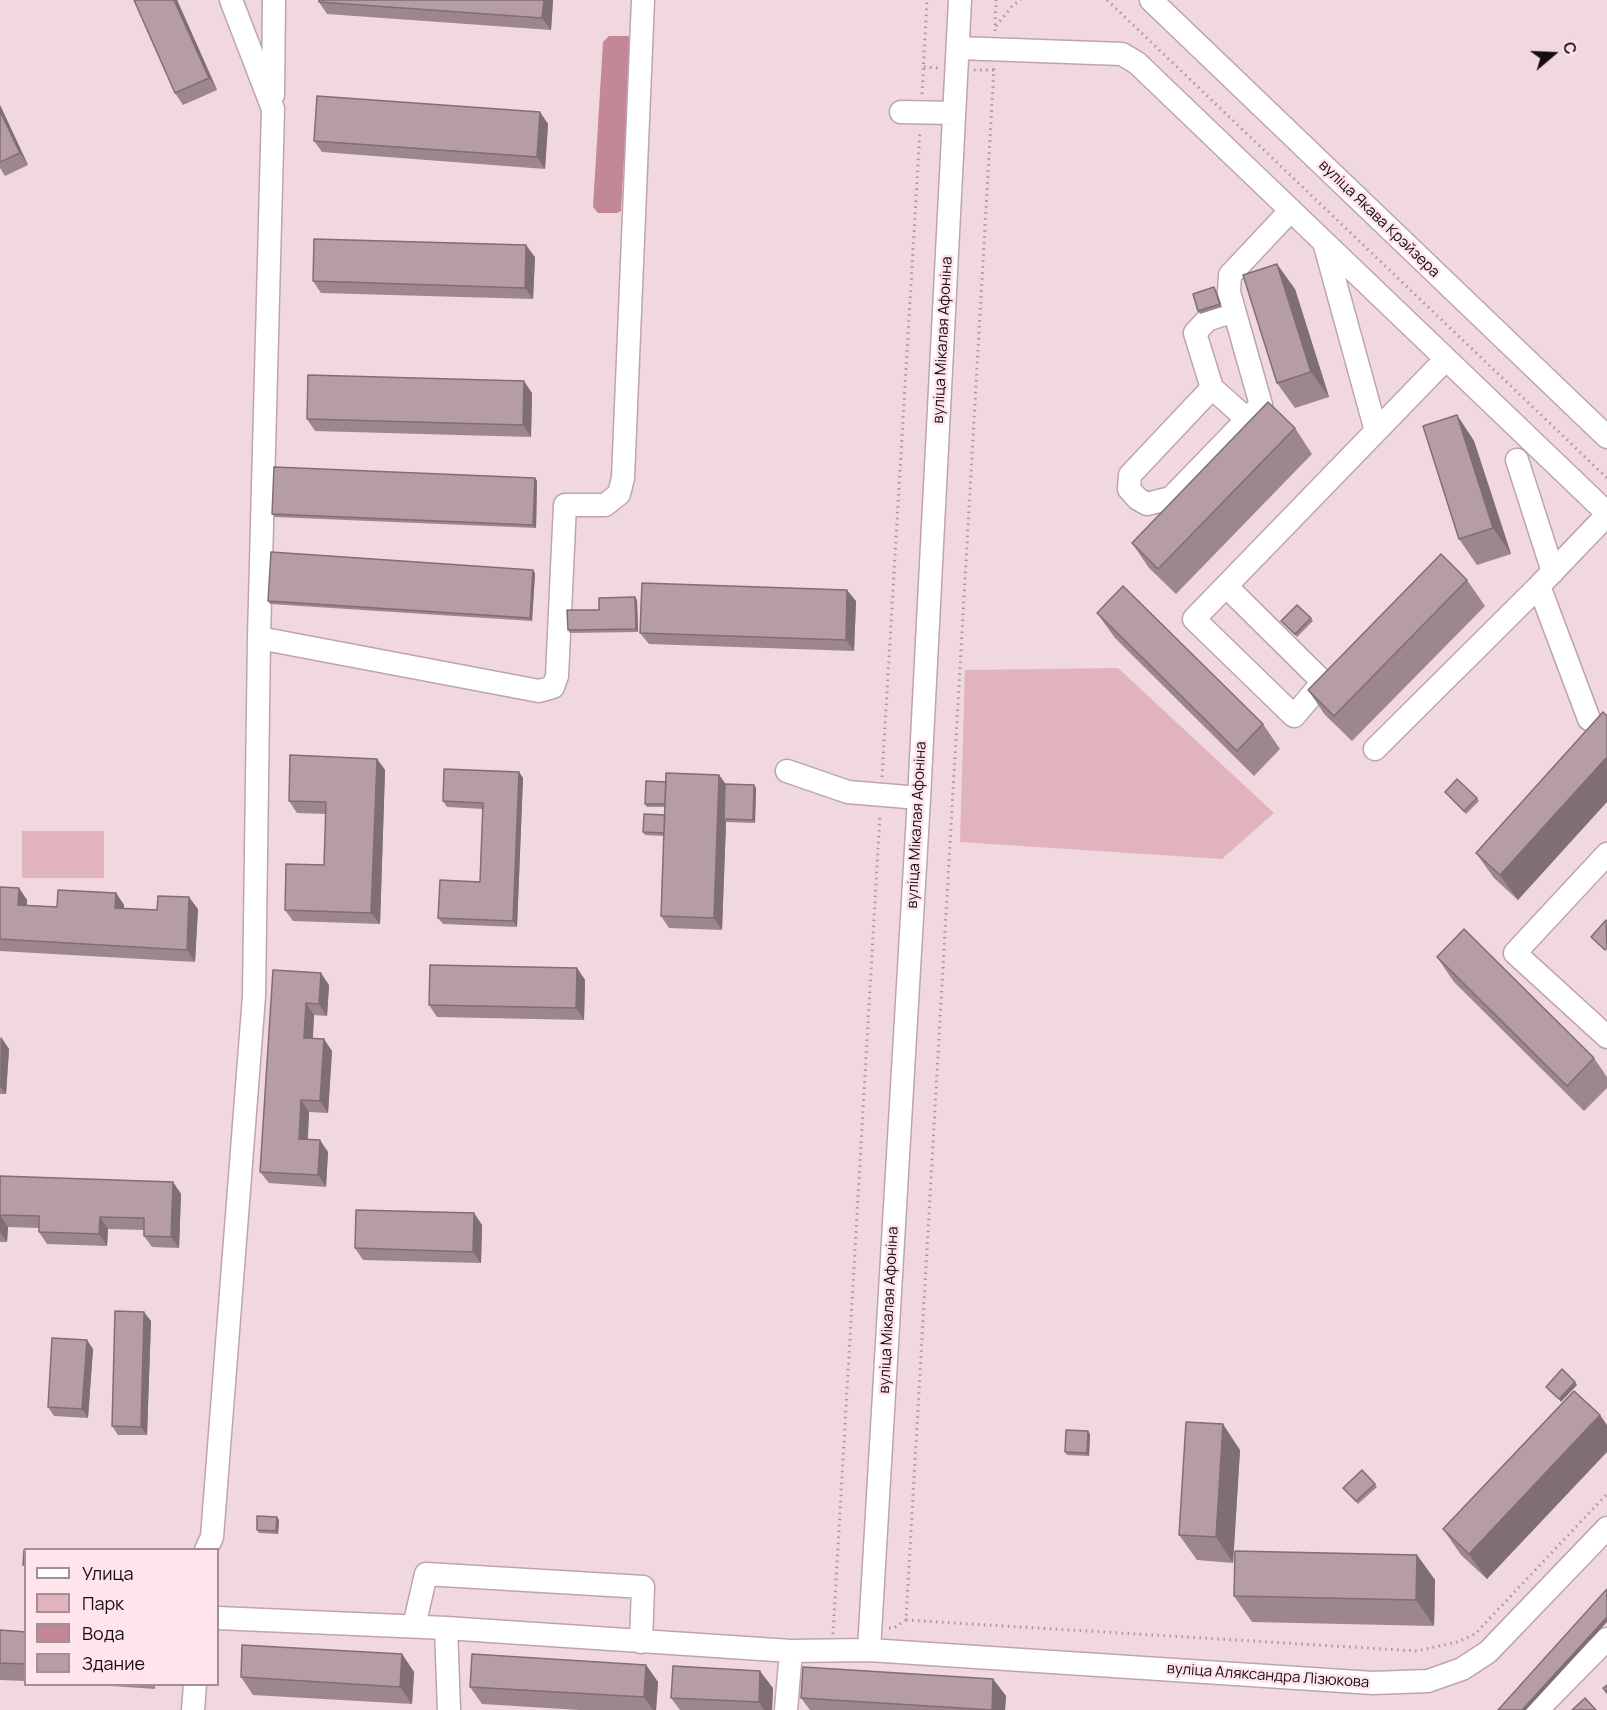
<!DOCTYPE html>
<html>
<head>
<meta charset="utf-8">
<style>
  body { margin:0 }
  #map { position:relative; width:1607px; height:1710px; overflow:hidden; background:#f1d7de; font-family:Manrope,sans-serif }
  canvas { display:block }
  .legend { position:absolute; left:24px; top:1548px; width:195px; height:138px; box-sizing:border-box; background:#ffe4eb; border:2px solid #a28e93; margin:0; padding:8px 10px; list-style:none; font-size:18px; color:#160d0f }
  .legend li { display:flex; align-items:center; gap:12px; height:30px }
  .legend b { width:30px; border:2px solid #a28e93 }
  .north { position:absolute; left:1523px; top:24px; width:60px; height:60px; -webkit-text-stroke:4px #ffe4eb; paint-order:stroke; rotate:71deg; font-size:16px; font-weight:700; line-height:24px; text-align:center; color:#160d0f }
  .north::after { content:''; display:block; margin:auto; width:21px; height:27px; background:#160d0f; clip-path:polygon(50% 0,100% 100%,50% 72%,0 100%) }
</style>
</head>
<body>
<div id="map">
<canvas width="1607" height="1710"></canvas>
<ul class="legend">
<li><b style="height:8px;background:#fff"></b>Улица</li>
<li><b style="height:16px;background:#e1b3bf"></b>Парк</li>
<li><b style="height:16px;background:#c28898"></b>Вода</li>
<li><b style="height:16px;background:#b69da4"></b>Здание</li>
</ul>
<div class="north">С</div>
</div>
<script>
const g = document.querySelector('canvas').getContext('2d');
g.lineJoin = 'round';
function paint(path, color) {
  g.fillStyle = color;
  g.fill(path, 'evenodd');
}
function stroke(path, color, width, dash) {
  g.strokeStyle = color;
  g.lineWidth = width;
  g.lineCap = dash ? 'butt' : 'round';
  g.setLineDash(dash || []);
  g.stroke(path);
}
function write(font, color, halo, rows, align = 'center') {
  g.font = font + ' Manrope,sans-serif';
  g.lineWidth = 5;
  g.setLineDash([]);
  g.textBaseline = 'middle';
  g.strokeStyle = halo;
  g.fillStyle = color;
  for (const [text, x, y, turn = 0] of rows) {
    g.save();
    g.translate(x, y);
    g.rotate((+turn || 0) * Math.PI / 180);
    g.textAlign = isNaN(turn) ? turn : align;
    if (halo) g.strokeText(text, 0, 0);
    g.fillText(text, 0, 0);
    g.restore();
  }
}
paint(new Path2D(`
  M 1118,668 L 1274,813 L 1222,859 L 960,842 L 965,670 Z
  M 22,831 L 104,831 L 104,878 L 22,878 Z`), '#e1b3bf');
paint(new Path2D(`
  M 609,36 L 628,36 L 631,41 L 621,211 L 617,213 L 598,213 L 593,207 L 603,42 Z`), '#c28898');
const minor = new Path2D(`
  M 231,0 L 273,109 L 259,638
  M 1151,0 L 1607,437
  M 958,48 L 1122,54 L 1137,63 L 1607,513
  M 273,95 L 274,0
  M 901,112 L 954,113
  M 1324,242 L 1376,431
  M 1234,311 L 1207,320 L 1195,333 L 1212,388 L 1247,419
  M 1212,388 L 1130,475 L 1129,489 L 1138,499 L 1147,504 L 1171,498 L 1261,405 L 1229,292 L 1230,275 L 1291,210
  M 1517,460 L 1553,572
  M 1226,586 L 1323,682 L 1294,716 L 1194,619 L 1446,359
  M 1589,719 L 1539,586 L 1607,515
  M 1375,749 L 1539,586
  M 787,771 L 848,792 L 919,798
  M 1607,854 L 1515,953 L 1607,1037
  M 206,1550 L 212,1537 L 254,996 L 259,638 L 539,691 L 553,687 L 557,676 L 565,505 L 605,505 L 619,494 L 623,478 L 643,0
  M 218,1618 L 446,1628 L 791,1651 L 869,1650 L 1373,1683 L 1428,1681 L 1462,1669 L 1488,1652 L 1607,1528
  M 414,1626 L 426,1574 L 643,1587 L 641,1642
  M 446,1628 L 449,1710
  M 869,1650 L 919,798 L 960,0
  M 193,1710 L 195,1684
  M 786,1710 L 791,1651
  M 1537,1710 L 1607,1639`);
stroke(minor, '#bea5ac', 25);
stroke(new Path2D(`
  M 1107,0 L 1607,478
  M 996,26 L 1013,5 L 1021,0
  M 995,31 L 996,0
  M 924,67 L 938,68
  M 974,70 L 994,70
  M 922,94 L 927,0
  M 882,777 L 920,131
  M 906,1620 L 1417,1651 L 1457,1642 L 1475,1634 L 1607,1494
  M 889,1628 L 894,1628 L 906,1620 L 994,68
  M 833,1634 L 880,814`), '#aa969b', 3, [1.5, 4.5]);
stroke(minor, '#fff', 22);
paint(new Path2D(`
  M 177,0 L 217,90 L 183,105 L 175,93 Z
  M 553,0 L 551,30 L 327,14 L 319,2 Z
  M 0,105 L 28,165 L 5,176 L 0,168 Z
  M 540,112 L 548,124 L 545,169 L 322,152 L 314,141 Z
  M 535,257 L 533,299 L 321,293 L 313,281 Z
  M 1295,289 L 1329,397 L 1295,408 L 1277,383 Z
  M 1216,290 L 1222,307 L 1200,314 L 1198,311 Z
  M 532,393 L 531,437 L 315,431 L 307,419 Z
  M 1457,415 L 1474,441 L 1511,554 L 1477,565 L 1459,539 Z
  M 1295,428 L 1312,454 L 1176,594 L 1149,568 L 1132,543 Z
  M 535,478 L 537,481 L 536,528 L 275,517 L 272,514 Z
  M 535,573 L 532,621 L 270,604 L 268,601 Z
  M 1467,580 L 1485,606 L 1352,741 L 1325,715 L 1308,690 Z
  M 637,600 L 638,632 L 570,633 L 568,630 L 599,610 Z
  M 856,601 L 854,651 L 649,644 L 640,633 Z
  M 1097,613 L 1263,724 L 1280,749 L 1254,776 L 1115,638 Z
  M 1311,618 L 1313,621 L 1297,637 L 1281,621 Z
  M 1607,716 L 1518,900 L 1494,878 L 1476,853 Z
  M 377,759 L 385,770 L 380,924 L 293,921 L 285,910 L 324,865 L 326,814 L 297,813 L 289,801 Z
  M 519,772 L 523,778 L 517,927 L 443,924 L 438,918 L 480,882 L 483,809 L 447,807 L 443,801 Z
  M 719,775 L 725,784 L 754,785 L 756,788 L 755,823 L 726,822 L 722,930 L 669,928 L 661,916 L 664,836 L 645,835 L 643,832 L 665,815 L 665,807 L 647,807 L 645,804 L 666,782 Z
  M 1445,792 L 1477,798 L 1479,801 L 1466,814 Z
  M 0,887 L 19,888 L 27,900 L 27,905 L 57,907 L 116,893 L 124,905 L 124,908 L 157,910 L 198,909 L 195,962 L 0,951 Z
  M 1437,957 L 1594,1058 L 1607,1077 L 1607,1088 L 1584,1111 L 1454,982 Z
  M 577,968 L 585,980 L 584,1020 L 437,1017 L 429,1005 Z
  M 273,970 L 329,985 L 327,1016 L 314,1015 L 313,1038 L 332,1051 L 328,1113 L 309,1112 L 308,1139 L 328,1152 L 326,1187 L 269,1183 L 260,1172 Z
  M 0,1037 L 9,1049 L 6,1094 L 0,1094 Z
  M 0,1176 L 173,1182 L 181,1194 L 179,1248 L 152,1247 L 144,1236 L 144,1230 L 108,1229 L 107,1246 L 47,1244 L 39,1232 L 39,1228 L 8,1227 L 7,1242 L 0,1242 Z
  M 474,1213 L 482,1225 L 481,1263 L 363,1260 L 355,1248 Z
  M 151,1321 L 147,1435 L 118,1435 L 112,1426 Z
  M 93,1349 L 88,1418 L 54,1416 L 48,1407 Z
  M 1607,1425 L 1487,1579 L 1461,1555 L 1443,1529 Z
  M 1090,1434 L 1089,1456 L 1067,1455 L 1065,1452 Z
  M 1240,1450 L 1233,1563 L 1197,1560 L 1179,1535 Z
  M 1375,1484 L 1377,1487 L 1358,1504 L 1343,1488 Z
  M 279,1520 L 278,1534 L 259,1533 L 257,1530 Z
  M 1417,1555 L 1435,1580 L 1434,1626 L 1252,1622 L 1234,1596 Z
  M 0,1630 L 26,1632 L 26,1681 L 0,1680 Z
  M 402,1654 L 414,1672 L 412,1704 L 253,1695 L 241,1677 Z
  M 646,1665 L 658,1682 L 656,1710 L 579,1710 L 482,1704 L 470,1687 Z
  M 993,1679 L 1006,1696 L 1005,1710 L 810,1710 L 801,1698 Z
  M 83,1684 L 155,1684 L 155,1689 Z
  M 773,1688 L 772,1710 L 680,1710 L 671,1698 Z`), '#9d878d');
paint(new Path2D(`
  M 174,0 L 177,0 L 217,90 L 209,78 Z
  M 544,0 L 553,0 L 551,30 L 542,18 Z
  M 0,105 L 28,165 L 20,153 L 0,111 Z
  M 540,112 L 548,124 L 545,169 L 537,157 Z
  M 526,245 L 535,257 L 533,299 L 525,288 Z
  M 1277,264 L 1295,289 L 1329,397 L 1311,372 Z
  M 524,381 L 532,393 L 531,437 L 523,425 Z
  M 1457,415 L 1474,441 L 1511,554 L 1493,528 Z
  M 535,478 L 537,481 L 536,528 L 533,525 Z
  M 533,570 L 535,573 L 532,621 L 530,618 Z
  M 847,590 L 856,601 L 854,651 L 846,640 Z
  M 635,597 L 637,600 L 638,632 L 636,629 Z
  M 1607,757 L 1607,802 L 1518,900 L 1500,875 Z
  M 377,759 L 385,770 L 380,924 L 371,913 Z
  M 519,772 L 523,778 L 517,927 L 513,921 Z
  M 719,775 L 728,787 L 724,819 L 726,822 L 722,930 L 714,918 Z
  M 754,785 L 756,788 L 755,823 L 753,820 Z
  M 19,888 L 27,900 L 26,916 L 18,905 Z
  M 116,893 L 124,905 L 123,920 L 115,908 Z
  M 189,897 L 198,909 L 195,962 L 187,950 Z
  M 577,968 L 585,980 L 584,1020 L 576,1008 Z
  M 321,973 L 329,985 L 327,1016 L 319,1004 Z
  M 306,1003 L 314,1015 L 312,1050 L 304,1038 Z
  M 1,1037 L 9,1049 L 6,1094 L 0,1086 Z
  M 324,1039 L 332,1051 L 328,1113 L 320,1101 Z
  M 301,1100 L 309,1112 L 307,1150 L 299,1139 Z
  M 320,1140 L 328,1152 L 326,1187 L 318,1175 Z
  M 173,1182 L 181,1194 L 179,1248 L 171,1237 Z
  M 474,1213 L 482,1225 L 481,1263 L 473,1252 Z
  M 0,1215 L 8,1227 L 7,1242 L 0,1232 Z
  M 100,1217 L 108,1229 L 107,1246 L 99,1234 Z
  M 144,1312 L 151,1321 L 147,1435 L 141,1427 Z
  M 87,1340 L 93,1349 L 88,1418 L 82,1409 Z
  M 1575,1382 L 1577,1385 L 1561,1402 L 1559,1399 Z
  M 1600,1415 L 1607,1425 L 1607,1452 L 1487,1579 L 1469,1554 Z
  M 1223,1424 L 1240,1450 L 1233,1563 L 1216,1537 Z
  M 1088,1431 L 1090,1434 L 1089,1456 L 1087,1453 Z
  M 277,1517 L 279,1520 L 278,1534 L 276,1531 Z
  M 1417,1555 L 1435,1580 L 1434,1626 L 1416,1600 Z
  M 1607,1617 L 1607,1622 L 1526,1710 L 1522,1710 Z
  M 402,1654 L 414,1672 L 412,1704 L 400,1687 Z
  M 646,1665 L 658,1682 L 656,1710 L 653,1710 L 644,1697 Z
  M 760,1671 L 773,1688 L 772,1710 L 764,1710 L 759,1702 Z
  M 993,1679 L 1006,1696 L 1005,1710 L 992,1710 Z`), '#7f6e73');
const building = new Path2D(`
  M 134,0 L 174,0 L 209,78 L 175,93 Z
  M 319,0 L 544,0 L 542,18 L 319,2 Z
  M 317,96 L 540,112 L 537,157 L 314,141 Z
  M 0,111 L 20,153 L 0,162 Z
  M 314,239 L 526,245 L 525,288 L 313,281 Z
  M 1277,264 L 1311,372 L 1277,383 L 1243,275 Z
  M 1214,287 L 1220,304 L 1198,311 L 1193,294 Z
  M 308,375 L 524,381 L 523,425 L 307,419 Z
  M 1268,402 L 1295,428 L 1158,569 L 1132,543 Z
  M 1457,415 L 1493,528 L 1459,539 L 1423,426 Z
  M 274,467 L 535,478 L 533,525 L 272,514 Z
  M 271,552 L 533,570 L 530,618 L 268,601 Z
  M 1441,554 L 1467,580 L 1334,716 L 1308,690 Z
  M 642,583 L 847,590 L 846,640 L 640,633 Z
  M 1123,586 L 1263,724 L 1237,751 L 1097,613 Z
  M 635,597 L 636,629 L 568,630 L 567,610 L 599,610 L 599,598 Z
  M 1297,605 L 1311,618 L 1295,634 L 1281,621 Z
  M 1603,712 L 1607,716 L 1607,757 L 1500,875 L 1476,853 Z
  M 290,755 L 377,759 L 371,913 L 285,910 L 286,864 L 324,865 L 326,802 L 289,801 Z
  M 444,769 L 519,772 L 513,921 L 438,918 L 440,880 L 480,882 L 483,803 L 443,801 Z
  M 666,773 L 719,775 L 714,918 L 661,916 Z
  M 1457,779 L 1477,798 L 1464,811 L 1445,792 Z
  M 646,781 L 666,782 L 665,804 L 645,804 Z
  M 725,784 L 754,785 L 753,820 L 724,819 Z
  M 644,814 L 665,815 L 664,833 L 643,832 Z
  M 0,887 L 19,888 L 18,905 L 57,907 L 58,890 L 116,893 L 115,908 L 157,910 L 158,896 L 189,897 L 187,950 L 0,939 Z
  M 1606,920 L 1607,948 L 1605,950 L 1591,937 Z
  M 1464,929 L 1594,1058 L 1567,1086 L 1437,957 Z
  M 430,965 L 577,968 L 576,1008 L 429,1005 Z
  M 273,970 L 321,973 L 319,1004 L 306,1003 L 304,1038 L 324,1039 L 320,1101 L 301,1100 L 299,1139 L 320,1140 L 318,1175 L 260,1172 Z
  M 0,1176 L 173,1182 L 171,1237 L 144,1236 L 144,1218 L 100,1217 L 99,1234 L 39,1232 L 39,1216 L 0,1215 Z
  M 356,1210 L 474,1213 L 473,1252 L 355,1248 Z
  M 115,1311 L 144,1312 L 141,1427 L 112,1426 Z
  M 52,1338 L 87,1340 L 82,1409 L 48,1407 Z
  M 1562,1369 L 1575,1382 L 1559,1399 L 1546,1387 Z
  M 1574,1391 L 1600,1415 L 1469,1554 L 1443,1529 Z
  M 1186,1422 L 1223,1424 L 1216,1537 L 1179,1535 Z
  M 1066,1430 L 1088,1431 L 1087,1453 L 1065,1452 Z
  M 1362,1470 L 1375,1484 L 1356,1501 L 1343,1488 Z
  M 257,1516 L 277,1517 L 276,1531 L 257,1530 Z
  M 24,1550 L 26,1550 L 26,1565 L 23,1565 Z
  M 1235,1551 L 1417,1555 L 1416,1600 L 1234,1596 Z
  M 1607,1589 L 1607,1617 L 1522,1710 L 1498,1710 Z
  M 0,1630 L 26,1632 L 26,1664 L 0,1663 Z
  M 242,1645 L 402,1654 L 400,1687 L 241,1677 Z
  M 472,1654 L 646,1665 L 644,1697 L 470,1687 Z
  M 673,1666 L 760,1671 L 759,1702 L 671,1698 Z
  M 803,1667 L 993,1679 L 992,1710 L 801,1698 Z
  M 1607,1685 L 1607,1693 L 1603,1688 Z
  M 1585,1698 L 1596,1710 L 1572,1710 Z`);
paint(building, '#b69da4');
stroke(building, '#7f6e73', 1.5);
write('15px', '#160d0f', '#ffe4eb', [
  ["вуліца Якава Крэйзера",1379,219,44],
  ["вуліца Мікалая Афоніна",943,340,-87],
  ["вуліца Мікалая Афоніна",917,825,-87],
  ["вуліца Мікалая Афоніна",889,1310,-87],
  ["вуліца Аляксандра Лізюкова",1268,1676,4]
]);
</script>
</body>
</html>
